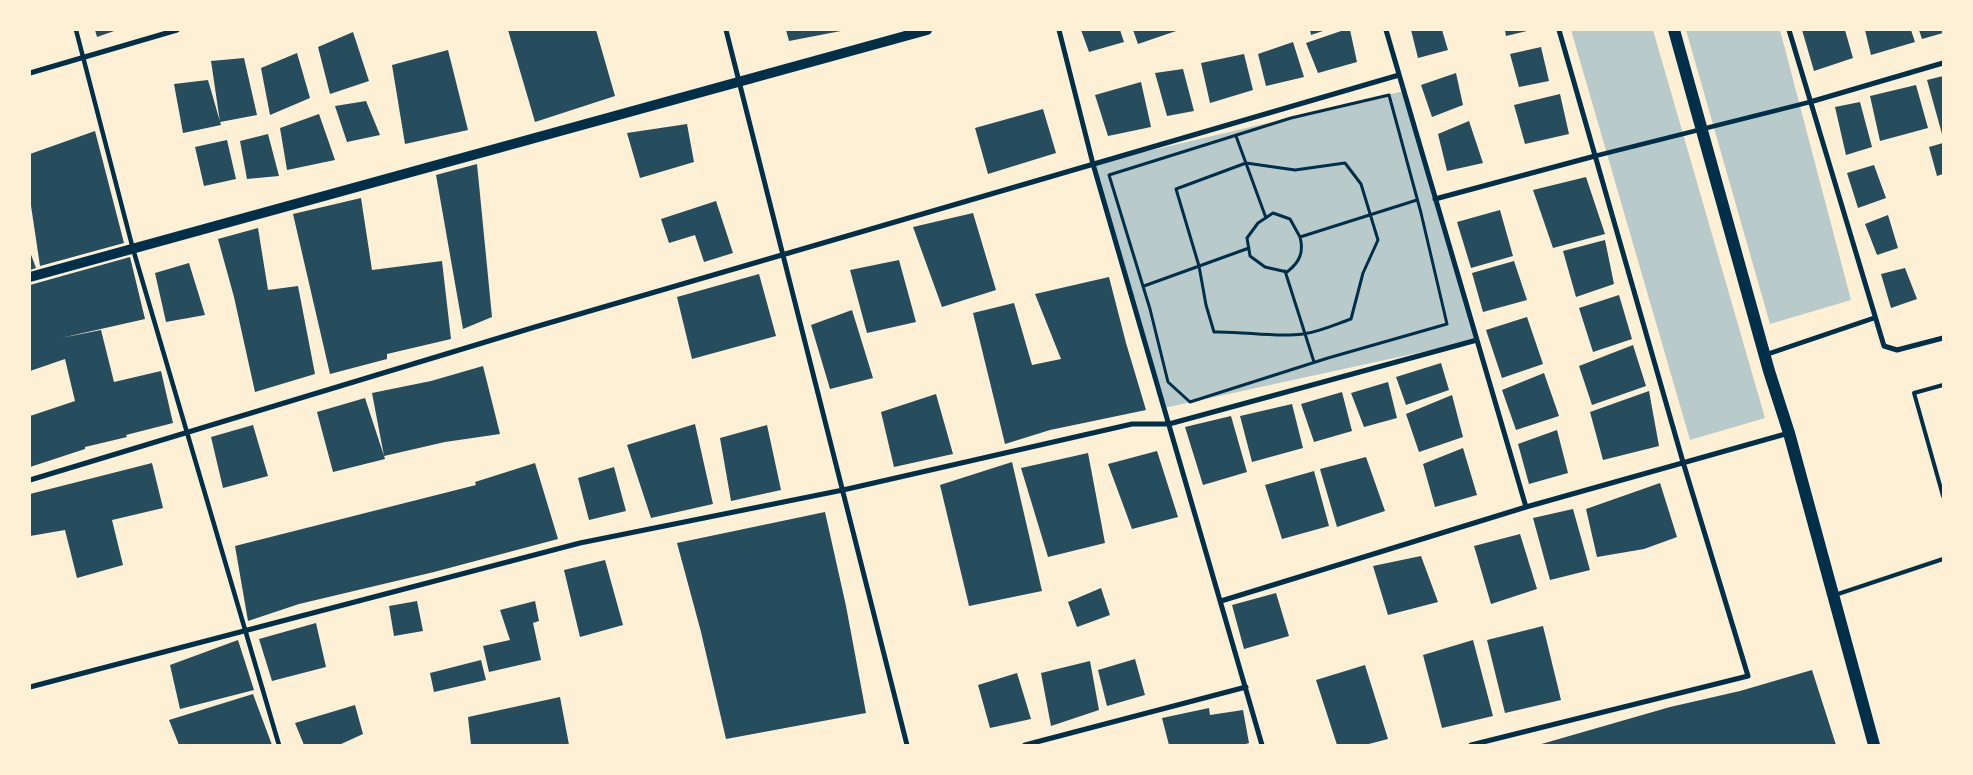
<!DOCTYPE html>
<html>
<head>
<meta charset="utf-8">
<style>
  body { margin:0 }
  #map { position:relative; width:1973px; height:775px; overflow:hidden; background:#fdf0d5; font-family:"Golos Text",sans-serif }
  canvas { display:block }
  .frame { position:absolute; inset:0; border:31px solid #fdf0d5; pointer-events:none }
</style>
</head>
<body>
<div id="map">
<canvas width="1973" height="775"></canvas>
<div class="frame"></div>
</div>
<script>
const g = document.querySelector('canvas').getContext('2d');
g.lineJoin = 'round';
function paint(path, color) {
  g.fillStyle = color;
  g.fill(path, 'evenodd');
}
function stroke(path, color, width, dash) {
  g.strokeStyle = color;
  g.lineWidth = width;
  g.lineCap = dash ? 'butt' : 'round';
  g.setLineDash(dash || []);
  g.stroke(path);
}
paint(new Path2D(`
  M 1571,30 L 1653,30 L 1765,418 L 1690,440 Z
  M 1686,30 L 1780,30 L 1851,300 L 1770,324 Z
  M 1404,91 L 1477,340 L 1164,408 L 1093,164 Z`), '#b9caca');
paint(new Path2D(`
  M 95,30 L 117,30 L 97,37 Z
  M 508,30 L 596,30 L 615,96 L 535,122 Z
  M 786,30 L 841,30 L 841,31 L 789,41 Z
  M 1081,30 L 1120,30 L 1124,42 L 1089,52 Z
  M 1133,30 L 1179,30 L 1138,44 Z
  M 1310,30 L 1326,30 L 1311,35 Z
  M 1344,30 L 1350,30 L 1357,62 L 1318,73 L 1306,43 Z
  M 1411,30 L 1442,30 L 1448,50 L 1418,58 Z
  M 1505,30 L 1527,30 L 1527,31 L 1506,36 Z
  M 1802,30 L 1845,30 L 1853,58 L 1814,71 Z
  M 1865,30 L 1911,30 L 1915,42 L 1871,55 Z
  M 1919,30 L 1943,30 L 1943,33 L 1922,39 Z
  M 353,32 L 369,81 L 330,94 L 318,47 Z
  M 1293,42 L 1304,77 L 1266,86 L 1258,54 Z
  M 1541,47 L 1549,81 L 1519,87 L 1510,54 Z
  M 448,50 L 468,130 L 405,144 L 392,65 Z
  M 297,53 L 310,98 L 270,115 L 261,68 Z
  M 1244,54 L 1253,90 L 1210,103 L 1201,63 Z
  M 244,58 L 257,115 L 220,122 L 211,61 Z
  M 1183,69 L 1194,111 L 1167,116 L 1155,73 Z
  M 1456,73 L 1463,105 L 1432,117 L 1421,85 Z
  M 1943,76 L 1943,134 L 1942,134 L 1927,80 Z
  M 208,80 L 221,125 L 183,133 L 174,84 Z
  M 1141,82 L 1151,127 L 1108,136 L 1095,95 Z
  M 1916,85 L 1928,128 L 1880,141 L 1870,96 Z
  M 1560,94 L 1569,134 L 1525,144 L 1514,105 Z
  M 366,101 L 380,135 L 347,142 L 335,106 Z
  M 1860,102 L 1872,147 L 1846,155 L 1835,107 Z
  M 1043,109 L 1056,153 L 988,174 L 975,128 Z
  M 319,114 L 335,160 L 287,170 L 280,128 Z
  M 1469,121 L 1483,163 L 1447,171 L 1438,134 Z
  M 687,124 L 694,162 L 640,178 L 627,133 Z
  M 95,131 L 124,243 L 40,266 L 30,199 L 30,154 Z
  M 268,134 L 279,176 L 247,179 L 240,141 Z
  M 227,140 L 236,179 L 204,186 L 195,147 Z
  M 1943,143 L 1943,174 L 1937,176 L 1929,147 Z
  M 477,164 L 492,317 L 463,329 L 436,175 Z
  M 1874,165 L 1886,198 L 1858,208 L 1847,173 Z
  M 1586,177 L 1605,234 L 1553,248 L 1533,190 Z
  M 361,198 L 372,270 L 442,261 L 451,339 L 387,354 L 387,359 L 330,374 L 293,214 Z
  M 716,201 L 733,253 L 704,262 L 695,235 L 669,243 L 661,219 Z
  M 1500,210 L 1513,256 L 1471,268 L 1457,222 Z
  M 973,213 L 996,290 L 942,307 L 913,227 Z
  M 1888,215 L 1898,248 L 1877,255 L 1865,224 Z
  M 258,228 L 268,290 L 298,286 L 315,374 L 255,392 L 234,297 L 218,239 Z
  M 1605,240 L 1614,284 L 1576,297 L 1563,251 Z
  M 30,252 L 36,268 L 30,270 Z
  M 130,257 L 145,319 L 61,338 L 101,330 L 114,382 L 161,371 L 173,423 L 126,435 L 127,437 L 85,447 L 85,449 L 30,467 L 30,416 L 75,401 L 65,359 L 30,371 L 30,285 Z
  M 899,260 L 916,322 L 867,333 L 850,270 Z
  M 1514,261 L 1527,300 L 1483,312 L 1472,273 Z
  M 189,263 L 205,315 L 166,322 L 155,273 Z
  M 1905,268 L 1917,299 L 1891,308 L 1881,274 Z
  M 759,274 L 776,336 L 692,359 L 677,297 Z
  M 1109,277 L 1126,343 L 1146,410 L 1050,430 L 1005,444 L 973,313 L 1014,303 L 1032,365 L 1061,359 L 1035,294 Z
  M 1619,295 L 1632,339 L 1593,352 L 1579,308 Z
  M 852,310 L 873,378 L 830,389 L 811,325 Z
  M 1527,317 L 1543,364 L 1502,378 L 1486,330 Z
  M 1633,345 L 1646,386 L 1592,405 L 1579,366 Z
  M 1441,363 L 1449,390 L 1406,405 L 1396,377 Z
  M 483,366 L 500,434 L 445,442 L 384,456 L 372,393 L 431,381 Z
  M 1544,373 L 1559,416 L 1516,430 L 1502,390 Z
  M 1388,382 L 1397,418 L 1364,427 L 1351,393 Z
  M 1649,391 L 1659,446 L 1603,460 L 1590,412 Z
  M 1342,392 L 1352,431 L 1314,442 L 1301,404 Z
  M 936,394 L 953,454 L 894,467 L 881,412 Z
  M 1452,395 L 1463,437 L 1419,452 L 1406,414 Z
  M 365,398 L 385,459 L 333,472 L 317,412 Z
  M 1292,404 L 1303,448 L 1252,462 L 1240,416 Z
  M 1231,416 L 1247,472 L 1203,485 L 1185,427 Z
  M 695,424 L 713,504 L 651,518 L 627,445 Z
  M 253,425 L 268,476 L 223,488 L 211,437 Z
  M 767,425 L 781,490 L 731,501 L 720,438 Z
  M 1557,430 L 1568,473 L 1529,484 L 1518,444 Z
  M 1463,448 L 1477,495 L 1435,507 L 1423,464 Z
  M 1157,451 L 1178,517 L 1132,529 L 1108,464 Z
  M 1088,453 L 1105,543 L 1048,557 L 1021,468 Z
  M 1366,457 L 1385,511 L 1337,527 L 1320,469 Z
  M 1012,462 L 1042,591 L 969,606 L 940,485 Z
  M 152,463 L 163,508 L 112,520 L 123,565 L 77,578 L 65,530 L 30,536 L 30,494 Z
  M 535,463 L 558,539 L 434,572 L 299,604 L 248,621 L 235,546 L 476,485 L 475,482 Z
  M 614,467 L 626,511 L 589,520 L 578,478 Z
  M 1314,471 L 1329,526 L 1282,539 L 1265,485 Z
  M 1660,483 L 1677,537 L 1644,549 L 1597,557 L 1586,509 Z
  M 1573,509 L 1590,570 L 1550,580 L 1533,518 Z
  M 825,512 L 846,606 L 866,713 L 726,739 L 701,632 L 677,543 Z
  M 1520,534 L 1537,589 L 1491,604 L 1474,546 Z
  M 1421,556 L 1438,602 L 1388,615 L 1373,566 Z
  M 605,560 L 623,625 L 580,637 L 564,570 Z
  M 1101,588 L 1110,615 L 1077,627 L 1068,602 Z
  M 1276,593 L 1289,636 L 1244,649 L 1232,605 Z
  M 417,601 L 423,631 L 394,636 L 389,606 Z
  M 535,601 L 539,621 L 533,623 L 541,660 L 489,672 L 483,646 L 510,640 L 500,610 Z
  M 316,623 L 326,667 L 272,681 L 259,639 Z
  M 1543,626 L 1561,700 L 1505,713 L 1487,640 Z
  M 238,640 L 254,690 L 180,709 L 170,665 Z
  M 1473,640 L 1493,716 L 1442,728 L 1423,655 Z
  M 1135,659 L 1145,695 L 1107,706 L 1098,670 Z
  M 481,660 L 486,680 L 434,692 L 430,673 Z
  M 1090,661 L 1099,710 L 1051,726 L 1041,673 Z
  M 1365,665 L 1388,739 L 1365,745 L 1337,745 L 1316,680 Z
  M 1812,670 L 1836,745 L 1538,745 L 1670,707 L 1740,691 Z
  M 1017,673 L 1031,719 L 990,728 L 978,685 Z
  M 253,694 L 272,745 L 179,745 L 169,720 Z
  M 560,697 L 569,745 L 471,745 L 468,717 Z
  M 355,705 L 363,734 L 339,745 L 304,745 L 295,723 Z
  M 1209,708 L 1210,715 L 1243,710 L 1249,743 L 1243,745 L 1169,745 L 1162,718 Z`), '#264d5e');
stroke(new Path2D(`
  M 1389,95 L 1421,213 L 1447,324 L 1328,358 L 1190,402 L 1168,382 L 1150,309 L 1109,175 L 1291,118 Z
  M 1236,136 L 1266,218
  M 1246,163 L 1295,170 L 1345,163 L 1361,184 L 1378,240 L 1363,273 L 1351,319 C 1336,324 1319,332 1303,334 C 1274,338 1244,331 1214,332 L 1206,305 L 1199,266 L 1176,189 Z
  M 1300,237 C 1304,252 1300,262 1287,272 L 1265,267 L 1250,256 L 1247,238 L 1258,223 L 1273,213 L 1290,219 L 1300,237 L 1417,200
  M 1285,271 L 1314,362
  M 1144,286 L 1249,248`), '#003049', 3);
stroke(new Path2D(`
  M 1943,385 L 1914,393 L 1943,496
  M 1835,595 L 1943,559`), '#003049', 4);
stroke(new Path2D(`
  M 76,30 L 133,249 L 279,745
  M 1595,156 L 1810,102`), '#003049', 4.5);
stroke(new Path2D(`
  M 726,30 L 907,745
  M 1059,30 L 1093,164 L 1262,745
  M 1386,30 L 1526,507
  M 1789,30 L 1884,346 L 1897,350 L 1943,338
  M 30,73 L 177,30
  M 1810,102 L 1943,63
  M 1435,199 L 1595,156
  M 1765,355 L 1874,318
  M 30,480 L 535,327 L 1399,75
  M 1221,601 L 1526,507 L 1789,433
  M 30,687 L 580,543 L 843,490 L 1132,424 L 1169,424 L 1477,340
  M 1025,745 L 1246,687
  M 1471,745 L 1748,676 L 1683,462 L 1559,30`), '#003049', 5);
stroke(new Path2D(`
  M 30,277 L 927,30`), '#003049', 10);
stroke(new Path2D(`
  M 1674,30 L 1769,371 L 1789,433 L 1874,745`), '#003049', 12);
</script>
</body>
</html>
